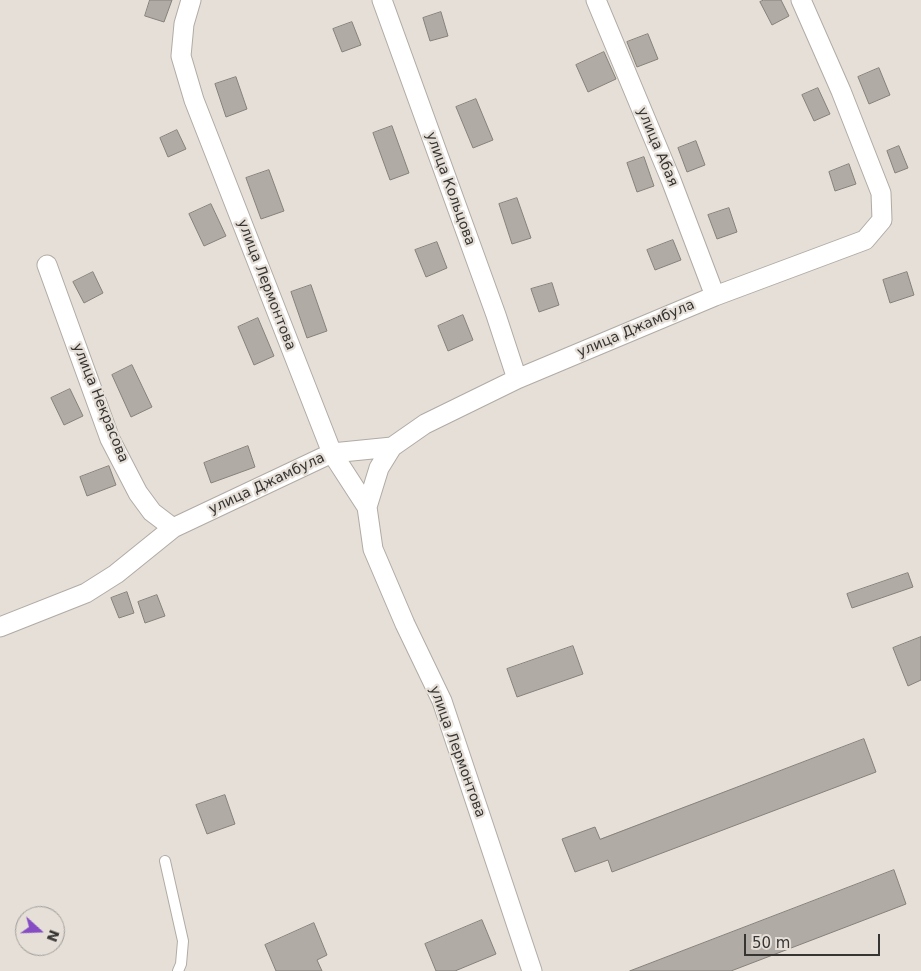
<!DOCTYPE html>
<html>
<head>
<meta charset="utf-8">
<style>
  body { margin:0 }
  #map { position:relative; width:921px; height:971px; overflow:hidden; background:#e5dfd8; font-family:"DejaVu Sans",sans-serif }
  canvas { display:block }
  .north { position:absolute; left:15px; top:906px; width:50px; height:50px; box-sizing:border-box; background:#e5dfd8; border:1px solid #9f9b96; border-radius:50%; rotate:110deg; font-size:14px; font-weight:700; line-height:20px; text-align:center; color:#373532 }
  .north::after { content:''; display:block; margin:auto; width:18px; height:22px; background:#864cc3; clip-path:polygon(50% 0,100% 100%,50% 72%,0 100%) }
  .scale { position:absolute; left:744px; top:934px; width:136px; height:22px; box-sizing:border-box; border:2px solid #373532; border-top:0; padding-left:6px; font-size:15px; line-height:18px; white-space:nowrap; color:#373532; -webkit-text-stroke:4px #e5dfd8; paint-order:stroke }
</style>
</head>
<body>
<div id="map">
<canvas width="921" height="971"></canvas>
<div class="north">N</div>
<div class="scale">50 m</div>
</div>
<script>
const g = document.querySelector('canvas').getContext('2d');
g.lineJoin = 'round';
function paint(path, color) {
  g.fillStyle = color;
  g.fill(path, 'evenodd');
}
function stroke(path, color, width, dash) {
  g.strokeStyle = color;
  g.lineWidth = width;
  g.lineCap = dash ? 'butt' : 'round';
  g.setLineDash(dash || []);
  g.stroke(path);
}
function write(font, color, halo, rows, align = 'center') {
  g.font = font + ' "DejaVu Sans",sans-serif';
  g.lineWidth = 4.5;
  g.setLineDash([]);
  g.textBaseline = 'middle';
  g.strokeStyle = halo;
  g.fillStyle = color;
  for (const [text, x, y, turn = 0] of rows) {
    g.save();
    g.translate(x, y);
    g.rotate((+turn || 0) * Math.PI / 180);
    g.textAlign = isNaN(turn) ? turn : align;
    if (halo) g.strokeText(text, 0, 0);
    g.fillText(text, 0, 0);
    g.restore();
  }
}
const building = new Path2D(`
  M 150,0 L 172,0 L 164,22 L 145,16 Z
  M 764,0 L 781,0 L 789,16 L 772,25 L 760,2 Z
  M 441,12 L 448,36 L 430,41 L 423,18 Z
  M 352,22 L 361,45 L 342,52 L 333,29 Z
  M 648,34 L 658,59 L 637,67 L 627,42 Z
  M 604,52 L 616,79 L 588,92 L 576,65 Z
  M 879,68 L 890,95 L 869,104 L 858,77 Z
  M 236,77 L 247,109 L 226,117 L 215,84 Z
  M 818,88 L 830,114 L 814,121 L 802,95 Z
  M 476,99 L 493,140 L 473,148 L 456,107 Z
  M 392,126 L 409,173 L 390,180 L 373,133 Z
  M 177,130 L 186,149 L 168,157 L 160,138 Z
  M 696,141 L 705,165 L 687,172 L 678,148 Z
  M 899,146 L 908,168 L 895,173 L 887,151 Z
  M 644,157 L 654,186 L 637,192 L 627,163 Z
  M 849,164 L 856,184 L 835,191 L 829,172 Z
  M 269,170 L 284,211 L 261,219 L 246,178 Z
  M 517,198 L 531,238 L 512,244 L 499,204 Z
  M 211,204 L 226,236 L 204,246 L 189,214 Z
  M 729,208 L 737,232 L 717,239 L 708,215 Z
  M 673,240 L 681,260 L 655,270 L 647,250 Z
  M 437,242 L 447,268 L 426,277 L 415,250 Z
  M 93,272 L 103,293 L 84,303 L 73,282 Z
  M 907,272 L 914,295 L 890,303 L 883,280 Z
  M 552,283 L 559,305 L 539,312 L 531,289 Z
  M 311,285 L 327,331 L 307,338 L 291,292 Z
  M 463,315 L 473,340 L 448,351 L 438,326 Z
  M 258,318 L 274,356 L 254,365 L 238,327 Z
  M 132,365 L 152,407 L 131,417 L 112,375 Z
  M 70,389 L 83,416 L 64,425 L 51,398 Z
  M 248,446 L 255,467 L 211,483 L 204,463 Z
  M 109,466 L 116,485 L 87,496 L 80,477 Z
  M 908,573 L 913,587 L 852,608 L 847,594 Z
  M 127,592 L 134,613 L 119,618 L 111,598 Z
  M 157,595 L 165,616 L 145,623 L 138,602 Z
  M 921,637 L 921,680 L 908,686 L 893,648 Z
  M 573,646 L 583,674 L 517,697 L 507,669 Z
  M 864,739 L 876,772 L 612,872 L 608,860 L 575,872 L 562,839 L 595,827 L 600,839 Z
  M 225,795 L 235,824 L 207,834 L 196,805 Z
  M 894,870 L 906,904 L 731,971 L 630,971 Z
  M 482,920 L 496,954 L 455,971 L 436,971 L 425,944 Z
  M 314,923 L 327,955 L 317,960 L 322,971 L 276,971 L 265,945 Z`);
paint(building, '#b0aba4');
stroke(building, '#86817b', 1);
const lane = new Path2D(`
  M 165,861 L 183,941 L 181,964 L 178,971`);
const street = new Path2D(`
  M 191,0 L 184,24 L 181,56 L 194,100 L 332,453 L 367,507
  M 382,0 L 496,315 L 517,379
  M 596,0 L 671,180 L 715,296
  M 47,265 L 110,439 L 138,493 L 152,512 L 173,528
  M 0,627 L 86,593 L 116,574 L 173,528 L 332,453 L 392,447
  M 532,971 L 442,701 L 405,624 L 373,549 L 367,507 L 379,468 L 392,447 L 425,424 L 517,379 L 715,296 L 865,240 L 882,220 L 881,193 L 841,91 L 801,0`);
stroke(lane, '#b0aba4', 12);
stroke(street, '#b0aba4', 21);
stroke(lane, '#fff', 10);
stroke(street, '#fff', 19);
write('14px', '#373532', '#e5dfd8', [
  ["улица Абая",657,147,67],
  ["улица Кольцова",450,189,70],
  ["улица Лермонтова",266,285,69],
  ["улица Джамбула",636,329,-23],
  ["улица Некрасова",100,403,68],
  ["улица Джамбула",267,484,-25],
  ["улица Лермонтова",457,752,70]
]);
</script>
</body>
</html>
